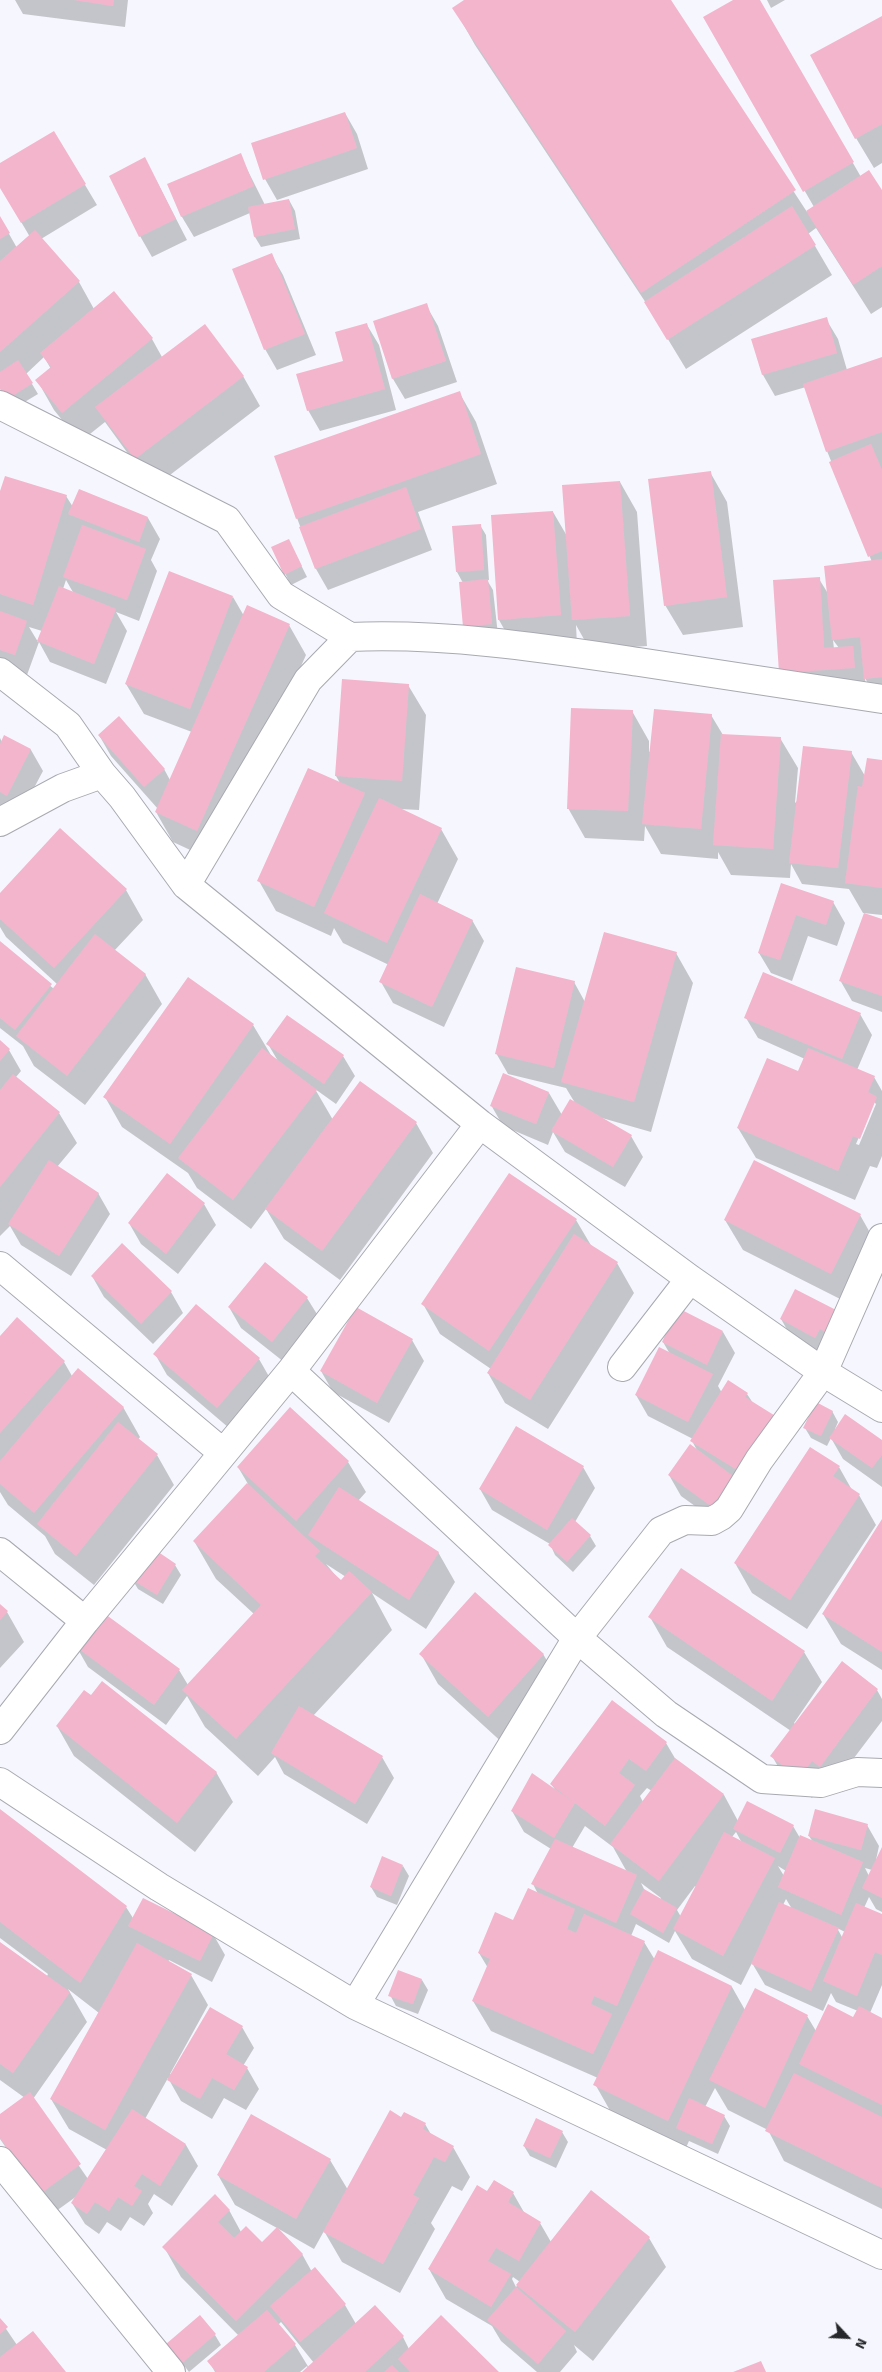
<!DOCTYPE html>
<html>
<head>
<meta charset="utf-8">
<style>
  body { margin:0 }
  #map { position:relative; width:882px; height:2372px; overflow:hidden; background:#f6f7fe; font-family:Signika,sans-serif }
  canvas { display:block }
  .north { position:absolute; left:822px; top:2312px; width:50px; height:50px; -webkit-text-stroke:4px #f6f7fe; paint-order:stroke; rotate:115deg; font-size:14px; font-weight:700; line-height:20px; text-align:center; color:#27282b }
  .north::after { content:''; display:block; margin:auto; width:18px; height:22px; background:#27282b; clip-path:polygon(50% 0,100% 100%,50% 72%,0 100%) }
</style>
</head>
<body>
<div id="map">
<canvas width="882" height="2372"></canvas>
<div class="north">N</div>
</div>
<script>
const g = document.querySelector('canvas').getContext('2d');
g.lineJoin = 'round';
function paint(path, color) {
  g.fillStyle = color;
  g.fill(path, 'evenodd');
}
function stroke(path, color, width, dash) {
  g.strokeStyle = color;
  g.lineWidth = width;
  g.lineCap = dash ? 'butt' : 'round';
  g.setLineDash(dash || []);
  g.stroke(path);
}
paint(new Path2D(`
  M 15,0 L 128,0 L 125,27 L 23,14 Z
  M 466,0 L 669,0 L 807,212 L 814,207 L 705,18 L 735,0 L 759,0 L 861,177 L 882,193 L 882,307 L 871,314 L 816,228 L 808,234 L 832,275 L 686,369 L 646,303 L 475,45 L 454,8 Z
  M 767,0 L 785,0 L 771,8 Z
  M 882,17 L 882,163 L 874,168 L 856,138 Z
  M 345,113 L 357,134 L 368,169 L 277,200 L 265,179 Z
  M 54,133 L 97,205 L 41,239 L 79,282 L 94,309 L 114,293 L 152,339 L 162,357 L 243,376 L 260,406 L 153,488 L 105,422 L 80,442 L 54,410 L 37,380 L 51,369 L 44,357 L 26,374 L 38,394 L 13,409 L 0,388 L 0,218 L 17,248 L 30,237 L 0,186 L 0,165 Z
  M 240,155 L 265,205 L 289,200 L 295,211 L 300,239 L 261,247 L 255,237 L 250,213 L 194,237 L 182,217 L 169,185 Z
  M 156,180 L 187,240 L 152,257 L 140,236 Z
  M 271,254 L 283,275 L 316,355 L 277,370 L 265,349 Z
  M 426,305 L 438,326 L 457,382 L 405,399 L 393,379 L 375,322 Z
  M 826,319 L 838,339 L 847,370 L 882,358 L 882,708 L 865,678 L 866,688 L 780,672 L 819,579 L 829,595 L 872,562 L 827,451 L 806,387 L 775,396 L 763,375 L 753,340 ZM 833,640 L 839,648 L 834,649 Z
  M 367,325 L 379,345 L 396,410 L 320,431 L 308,410 L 345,362 Z
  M 459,392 L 476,422 L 497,484 L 418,512 L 432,550 L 328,590 L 316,569 L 297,518 Z
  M 710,472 L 727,502 L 743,627 L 683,635 L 665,605 Z
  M 620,482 L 637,512 L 647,646 L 590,650 L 576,625 L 577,645 L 516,650 L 499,620 L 553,512 L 567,536 Z
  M 0,495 L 66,496 L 73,507 L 148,518 L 160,539 L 151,560 L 157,571 L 139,621 L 116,612 L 127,631 L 106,684 L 50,662 L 39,642 L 27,675 L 0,666 ZM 66,580 L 74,594 L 63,589 ZM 29,627 L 42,631 L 38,642 Z
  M 480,525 L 486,535 L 489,580 L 487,580 L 493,590 L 498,635 L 464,627 L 463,583 L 457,572 Z
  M 272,548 L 294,551 L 307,577 L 291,585 Z
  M 233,597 L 244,616 L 289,625 L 306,655 L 214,861 L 173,842 L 156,812 L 158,809 L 111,756 L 99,735 L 164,769 L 170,780 L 192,732 L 144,714 L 126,684 Z
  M 343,680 L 408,685 L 426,715 L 419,810 L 400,809 L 441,829 L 458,859 L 437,904 L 472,920 L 484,941 L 444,1027 L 393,1003 L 381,982 L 389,965 L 343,943 L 334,928 L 331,936 L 276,911 L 259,881 L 340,783 L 336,776 Z
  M 632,711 L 649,741 L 649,752 L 711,715 L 723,735 L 780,738 L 798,768 L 795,803 L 851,752 L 865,776 L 882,761 L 882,915 L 863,913 L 849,889 L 802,884 L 791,864 L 790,878 L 731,875 L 718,852 L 718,859 L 661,854 L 645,826 L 644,841 L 585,838 L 568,808 Z
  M 5,737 L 31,750 L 43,771 L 19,816 L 0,806 L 0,738 L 2,742 Z
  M 782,885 L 833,902 L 845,923 L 837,946 L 808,936 L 792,981 L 771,973 L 759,953 Z
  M 126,890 L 143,920 L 114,951 L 145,974 L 162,1004 L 85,1105 L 34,1066 L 23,1046 L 0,1028 L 0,943 L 54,989 L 57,984 L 6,937 L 0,927 L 0,895 Z
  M 882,921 L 882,1012 L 852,1001 L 840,980 Z
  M 676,953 L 693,983 L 651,1132 L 602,1118 L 631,1136 L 643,1157 L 625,1187 L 565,1152 L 553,1132 L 548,1145 L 503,1126 L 491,1105 L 549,1093 L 562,1115 L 575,1103 L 566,1088 L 508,1074 L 496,1053 L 574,982 L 585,1002 Z
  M 188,979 L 253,1025 L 271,1055 L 278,1061 L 268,1044 L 343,1056 L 355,1076 L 336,1104 L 315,1089 L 333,1120 L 416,1123 L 433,1153 L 340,1280 L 284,1239 L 266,1209 L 251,1229 L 197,1188 L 188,1173 L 122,1127 L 105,1097 Z
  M 860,1014 L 872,1035 L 857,1070 L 874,1077 L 882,1091 L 882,1156 L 877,1168 L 870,1166 L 855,1200 L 756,1158 L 738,1128 L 799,1073 L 805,1059 L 758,1038 L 746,1018 ZM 874,1102 L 876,1104 L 859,1145 L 856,1144 Z
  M 0,1042 L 9,1050 L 21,1071 L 16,1077 L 59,1113 L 77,1143 L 57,1167 L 98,1193 L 110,1214 L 71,1276 L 21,1245 L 10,1226 L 0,1236 Z
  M 167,1175 L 204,1204 L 216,1225 L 178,1274 L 141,1244 L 129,1223 Z
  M 860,1215 L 877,1245 L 848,1303 L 743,1250 L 725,1220 Z
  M 576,1220 L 592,1247 L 617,1263 L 634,1293 L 548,1429 L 505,1403 L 488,1373 L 491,1369 L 440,1334 L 423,1304 Z
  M 122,1245 L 171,1292 L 183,1313 L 153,1344 L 104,1297 L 92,1276 Z
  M 265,1264 L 307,1298 L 320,1319 L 284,1362 L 241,1328 L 229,1307 Z
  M 837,1312 L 827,1358 L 793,1340 L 781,1319 Z
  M 723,1332 L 735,1353 L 718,1386 L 722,1393 L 747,1394 L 753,1403 L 748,1501 L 727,1529 L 681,1496 L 669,1475 L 698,1452 L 692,1441 L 693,1439 L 648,1416 L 636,1395 L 670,1354 L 663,1342 Z
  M 0,1338 L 64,1362 L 72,1376 L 123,1407 L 140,1437 L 138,1440 L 157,1455 L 174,1485 L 94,1585 L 55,1554 L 45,1536 L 8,1505 L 0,1492 Z
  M 412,1340 L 424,1361 L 389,1423 L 333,1392 L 321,1371 Z
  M 155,1354 L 259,1359 L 271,1380 L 229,1428 L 167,1375 Z
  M 290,1409 L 348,1462 L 366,1492 L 358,1501 L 438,1552 L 455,1582 L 426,1629 L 372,1593 L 392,1630 L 313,1716 L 382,1757 L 394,1778 L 367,1824 L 284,1774 L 275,1757 L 258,1776 L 205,1727 L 187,1696 L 166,1725 L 88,1667 L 76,1646 L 179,1670 L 188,1685 L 254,1614 L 216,1579 L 194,1541 L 248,1484 L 238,1467 ZM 326,1564 L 346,1577 L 341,1582 Z
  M 832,1411 L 838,1422 L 835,1429 L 882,1442 L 882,1487 L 843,1459 L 831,1438 L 827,1446 L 811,1438 L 805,1428 Z
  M 583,1467 L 595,1488 L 575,1522 L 590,1536 L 596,1546 L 573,1572 L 555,1555 L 550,1544 L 492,1510 L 480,1489 Z
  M 839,1467 L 852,1490 L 859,1495 L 876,1525 L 807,1629 L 752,1593 L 735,1563 Z
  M 882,1521 L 882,1670 L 841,1644 L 823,1614 Z
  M 175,1565 L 181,1575 L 163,1604 L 138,1589 L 132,1579 Z
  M 0,1606 L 7,1612 L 24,1642 L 0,1668 Z
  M 650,1617 L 804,1652 L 822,1682 L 794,1723 L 796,1725 L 842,1663 L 877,1690 L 882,1699 L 882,1721 L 832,1787 L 824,1781 L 812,1798 L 784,1777 L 772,1756 L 791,1731 L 667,1647 Z
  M 421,1654 L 543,1654 L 561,1684 L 506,1746 L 438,1684 Z
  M 91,1697 L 216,1772 L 233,1802 L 195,1852 L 74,1756 L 57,1726 Z
  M 612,1702 L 666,1743 L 676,1760 L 724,1795 L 738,1821 L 793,1826 L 800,1838 L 813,1842 L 809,1836 L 867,1825 L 879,1846 L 876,1860 L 882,1849 L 882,1912 L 876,1909 L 869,1897 L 864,1908 L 882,1915 L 882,1985 L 870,2013 L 882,2019 L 882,2209 L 784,2161 L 768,2130 L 728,2110 L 715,2088 L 705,2107 L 724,2116 L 730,2126 L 718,2154 L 689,2141 L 685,2150 L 612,2114 L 595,2084 L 598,2078 L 491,2031 L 473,2001 L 488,1968 L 479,1953 L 514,1922 L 538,1894 L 533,1884 L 551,1849 L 524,1832 L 512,1811 L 556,1791 L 551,1784 ZM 647,1788 L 652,1791 L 643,1802 L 640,1796 ZM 585,1826 L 613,1847 L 627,1872 L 572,1848 ZM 736,1832 L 742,1843 L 732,1837 ZM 778,1866 L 786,1871 L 784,1876 ZM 865,1868 L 872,1870 L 869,1876 ZM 641,1883 L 661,1898 L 660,1900 L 645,1891 ZM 695,1886 L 696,1887 L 681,1917 L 677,1910 ZM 786,1899 L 792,1909 L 783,1905 ZM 636,1924 L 669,1943 L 675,1931 L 692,1959 L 741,1985 L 752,1963 L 765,1985 L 823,2011 L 831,1993 L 836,2002 L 858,2011 L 854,2018 L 816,2031 L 807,2016 L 745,2010 L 732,1987 L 658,1952 L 655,1960 L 644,1942 L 631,1936 ZM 837,1928 L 845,1932 L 842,1937 Z
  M 0,1811 L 126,1907 L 133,1918 L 213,1934 L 225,1955 L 212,1982 L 169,1960 L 168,1962 L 191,1975 L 208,2005 L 170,2074 L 172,2075 L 242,2027 L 254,2048 L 243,2066 L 247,2068 L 259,2089 L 246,2110 L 224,2098 L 212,2119 L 181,2101 L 168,2078 L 145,2119 L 186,2145 L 198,2166 L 172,2206 L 154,2194 L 148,2204 L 153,2213 L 144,2226 L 130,2217 L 121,2231 L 107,2222 L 99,2234 L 85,2224 L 72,2203 L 77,2196 L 52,2214 L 0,2139 L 0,2116 L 25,2098 L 0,2080 L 0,1943 L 47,1976 L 48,1974 L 0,1938 ZM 68,1989 L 99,2013 L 51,2099 L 69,2129 L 107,2150 L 88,2179 L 33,2099 L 87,2022 Z
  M 403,1866 L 409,1876 L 397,1905 L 377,1897 L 371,1887 Z
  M 422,1980 L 428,1990 L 418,2014 L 396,2006 L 390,1995 Z
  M 402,2118 L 425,2124 L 432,2136 L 453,2147 L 470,2177 L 462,2191 L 452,2186 L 431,2223 L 435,2229 L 400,2293 L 342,2262 L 324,2231 L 314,2249 L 277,2228 L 302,2254 L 312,2272 L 345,2305 L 356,2324 L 403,2337 L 409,2349 L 497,2372 L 304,2372 L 308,2368 L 307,2366 L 300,2372 L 215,2372 L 209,2361 L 239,2336 L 181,2277 L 164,2247 L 229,2210 L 241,2232 L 262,2244 L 277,2228 L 235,2205 L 218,2175 L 330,2160 L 348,2190 ZM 281,2322 L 314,2363 L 309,2368 L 295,2345 L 278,2325 Z
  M 562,2132 L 568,2142 L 556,2168 L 530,2156 L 524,2146 Z
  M 488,2192 L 513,2193 L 525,2214 L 540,2223 L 551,2242 L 649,2238 L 666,2267 L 593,2361 L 574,2345 L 577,2352 L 560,2372 L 537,2372 L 501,2341 L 492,2326 L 446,2299 L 429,2269 ZM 513,2277 L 520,2282 L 516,2287 L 512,2279 Z
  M 0,2320 L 17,2345 L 64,2372 L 0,2372 Z
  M 215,2335 L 221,2345 L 189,2372 L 168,2344 Z`), '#0003');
paint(new Path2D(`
  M 74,0 L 114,0 L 113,6 Z
  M 464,0 L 671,0 L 796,190 L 641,293 L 452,8 Z
  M 733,0 L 760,0 L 854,162 L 803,192 L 703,17 Z
  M 882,16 L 882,124 L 855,139 L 810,55 Z
  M 345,112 L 357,148 L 263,180 L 251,143 Z
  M 54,131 L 86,184 L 21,223 L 0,188 L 0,163 Z
  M 241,153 L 254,186 L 181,217 L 167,184 Z
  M 145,157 L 176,219 L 139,237 L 109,176 Z
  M 869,170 L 882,190 L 882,266 L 853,285 L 806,211 Z
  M 289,199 L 295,229 L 254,237 L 248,207 Z
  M 792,206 L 816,245 L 667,340 L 644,302 Z
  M 0,216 L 10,233 L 0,239 Z
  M 35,230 L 80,281 L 0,352 L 0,261 Z
  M 272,253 L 305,334 L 264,350 L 232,269 Z
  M 114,291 L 153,338 L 62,413 L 35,380 L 51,367 L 40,353 Z
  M 427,303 L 446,361 L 392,379 L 373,321 Z
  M 827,317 L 837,353 L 762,375 L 751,339 Z
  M 367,323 L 385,389 L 307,411 L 296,374 L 343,361 L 335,332 Z
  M 205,324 L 244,376 L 135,459 L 95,407 Z
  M 882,357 L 882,432 L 826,452 L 803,384 Z
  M 18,360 L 33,383 L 6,400 L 0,389 L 0,372 Z
  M 460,391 L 481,454 L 296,519 L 274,456 Z
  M 871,444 L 882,470 L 882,551 L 868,557 L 829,462 Z
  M 711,471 L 727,597 L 664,606 L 648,479 Z
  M 5,476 L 67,495 L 33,605 L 0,594 L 0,491 Z
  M 620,481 L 630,616 L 572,620 L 562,485 Z
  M 406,487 L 421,529 L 315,569 L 299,527 Z
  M 79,489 L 148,517 L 139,542 L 68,514 Z
  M 553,511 L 561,615 L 498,620 L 491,515 Z
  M 481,524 L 484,570 L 456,572 L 452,526 Z
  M 82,525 L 146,549 L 127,600 L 63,577 Z
  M 289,539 L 302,566 L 284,575 L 271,547 Z
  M 882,559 L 882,677 L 864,679 L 860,637 L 832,640 L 824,566 Z
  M 169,571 L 233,596 L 190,709 L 125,684 Z
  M 820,577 L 824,648 L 853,646 L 855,668 L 779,673 L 773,580 Z
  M 488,579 L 492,624 L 463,627 L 459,582 Z
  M 59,586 L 116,609 L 94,664 L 37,641 Z
  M 247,605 L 290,624 L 197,831 L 155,812 Z
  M 0,611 L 27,621 L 15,655 L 0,650 Z
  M 342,679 L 409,684 L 402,781 L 335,776 Z
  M 571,708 L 633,710 L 628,811 L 567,809 Z
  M 654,709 L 712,714 L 701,829 L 642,824 Z
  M 119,716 L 165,769 L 144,787 L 98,735 Z
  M 721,734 L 781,737 L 773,849 L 713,845 Z
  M 4,735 L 31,749 L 7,796 L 0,792 L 0,744 Z
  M 803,746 L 852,751 L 838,868 L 789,863 Z
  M 867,758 L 882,760 L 882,888 L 845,883 L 858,786 L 862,787 Z
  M 308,768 L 365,793 L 314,907 L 257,881 Z
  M 379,798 L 442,828 L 387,943 L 324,913 Z
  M 60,828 L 127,889 L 54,968 L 0,919 L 0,893 Z
  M 781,883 L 834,901 L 826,925 L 796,915 L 780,960 L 758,953 Z
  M 420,894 L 473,920 L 432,1007 L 379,982 Z
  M 864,913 L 882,919 L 882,996 L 839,981 Z
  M 604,932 L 677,952 L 634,1102 L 561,1082 Z
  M 95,934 L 146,974 L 67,1076 L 16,1036 Z
  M 0,941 L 52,984 L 15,1030 L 0,1018 Z
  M 516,967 L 575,981 L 554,1068 L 495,1054 Z
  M 763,972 L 861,1013 L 842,1059 L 744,1018 Z
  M 188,977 L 254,1024 L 170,1144 L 103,1097 Z
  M 287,1015 L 344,1055 L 324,1084 L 266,1044 Z
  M 0,1040 L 10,1049 L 0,1061 Z
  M 262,1048 L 317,1090 L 233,1200 L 178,1158 Z
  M 808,1048 L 875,1076 L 868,1092 L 877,1097 L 860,1139 L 853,1136 L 838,1171 L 737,1128 L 767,1058 L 798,1071 Z
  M 503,1073 L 549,1092 L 536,1124 L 490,1106 Z
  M 13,1074 L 60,1112 L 0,1187 L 0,1090 Z
  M 360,1081 L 417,1122 L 322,1251 L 265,1209 Z
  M 570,1099 L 632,1135 L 613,1167 L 551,1131 Z
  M 49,1160 L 99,1193 L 59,1256 L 8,1224 Z
  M 754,1160 L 861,1214 L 831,1274 L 724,1220 Z
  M 167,1173 L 205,1203 L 166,1254 L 128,1223 Z
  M 509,1173 L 577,1219 L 489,1351 L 421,1304 Z
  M 574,1234 L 618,1262 L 530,1400 L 487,1373 Z
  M 122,1243 L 172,1291 L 141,1324 L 91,1276 Z
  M 265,1262 L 308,1297 L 272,1342 L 228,1307 Z
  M 795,1289 L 838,1311 L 827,1333 L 820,1329 L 815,1338 L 780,1319 Z
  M 196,1304 L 260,1358 L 217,1408 L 153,1354 Z
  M 356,1307 L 413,1339 L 377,1403 L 320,1371 Z
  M 678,1308 L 723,1331 L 707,1365 L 662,1342 Z
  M 17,1317 L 65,1361 L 0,1433 L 0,1336 Z
  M 659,1347 L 713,1374 L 688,1422 L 635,1395 Z
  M 78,1368 L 124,1407 L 34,1513 L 0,1484 L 0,1461 Z
  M 728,1380 L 748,1393 L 745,1397 L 777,1417 L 742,1473 L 690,1441 Z
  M 816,1402 L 833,1411 L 821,1436 L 803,1428 Z
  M 290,1407 L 349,1461 L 296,1521 L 237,1467 Z
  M 845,1414 L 882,1440 L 882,1455 L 872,1468 L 829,1438 Z
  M 118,1422 L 158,1454 L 76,1556 L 37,1524 Z
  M 516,1426 L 584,1466 L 547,1530 L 479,1489 Z
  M 690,1444 L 737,1479 L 715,1509 L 668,1475 Z
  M 810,1447 L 840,1466 L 833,1476 L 860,1494 L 790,1600 L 734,1563 Z
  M 247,1483 L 320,1551 L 315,1556 L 341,1580 L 349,1571 L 372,1592 L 236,1739 L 182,1690 L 261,1605 L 193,1541 Z
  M 339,1487 L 439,1552 L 409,1600 L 308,1535 Z
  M 572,1518 L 591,1535 L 567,1562 L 548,1545 Z
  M 882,1519 L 882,1652 L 822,1614 Z
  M 151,1547 L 176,1564 L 157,1595 L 131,1579 Z
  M 681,1568 L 805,1651 L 772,1701 L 648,1617 Z
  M 475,1592 L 544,1654 L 488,1717 L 419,1654 Z
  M 0,1604 L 8,1611 L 0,1620 Z
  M 101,1611 L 180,1669 L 154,1705 L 75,1646 Z
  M 842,1661 L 878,1689 L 820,1767 L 812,1761 L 799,1778 L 770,1756 Z
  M 102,1681 L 217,1772 L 177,1823 L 56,1726 L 84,1690 L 91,1695 Z
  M 612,1700 L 667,1742 L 646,1771 L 629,1759 L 619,1773 L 635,1785 L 605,1826 L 550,1784 Z
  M 299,1706 L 383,1756 L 355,1804 L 271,1753 Z
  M 675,1758 L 724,1794 L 659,1881 L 610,1844 Z
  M 532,1773 L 575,1803 L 554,1838 L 511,1811 Z
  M 747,1801 L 794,1825 L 780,1853 L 733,1829 Z
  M 0,1809 L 127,1906 L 80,1983 L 0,1922 Z
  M 815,1809 L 868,1824 L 861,1850 L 808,1836 Z
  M 724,1832 L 775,1858 L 723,1956 L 673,1929 Z
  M 800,1835 L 863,1862 L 841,1915 L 778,1887 Z
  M 555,1839 L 637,1875 L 616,1923 L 531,1884 Z
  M 882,1847 L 882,1898 L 862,1888 Z
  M 382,1856 L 403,1865 L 391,1896 L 370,1887 Z
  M 528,1888 L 575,1909 L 567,1929 L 576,1933 L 584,1914 L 645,1941 L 617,2006 L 594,1996 L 591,2004 L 612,2014 L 593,2054 L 472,2001 L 490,1959 L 478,1953 L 495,1912 L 513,1920 Z
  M 644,1889 L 677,1908 L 663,1933 L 630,1914 Z
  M 143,1898 L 214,1933 L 200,1961 L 128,1926 Z
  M 779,1902 L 839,1928 L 811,1991 L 751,1964 Z
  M 856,1903 L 882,1914 L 882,1955 L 875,1952 L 857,1996 L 823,1981 Z
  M 0,1942 L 70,1992 L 13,2073 L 0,2064 Z
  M 137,1943 L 192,1974 L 105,2130 L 50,2099 Z
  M 658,1950 L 732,1986 L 668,2121 L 593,2085 Z
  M 398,1970 L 422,1979 L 413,2004 L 388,1996 Z
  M 755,1988 L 808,2015 L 765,2108 L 709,2080 Z
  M 828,2004 L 853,2017 L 859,2006 L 882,2018 L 882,2105 L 799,2064 Z
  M 210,2007 L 243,2026 L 226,2054 L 248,2067 L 234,2090 L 212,2078 L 200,2099 L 167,2080 Z
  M 794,2073 L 882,2117 L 882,2188 L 765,2131 Z
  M 30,2092 L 81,2164 L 40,2194 L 0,2138 L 0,2114 Z
  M 689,2098 L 725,2115 L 712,2144 L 676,2128 Z
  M 132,2109 L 186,2144 L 160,2186 L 142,2174 L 134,2186 L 142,2191 L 132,2206 L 118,2197 L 109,2211 L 95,2202 L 87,2214 L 71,2203 Z
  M 390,2110 L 401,2117 L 404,2112 L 426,2123 L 423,2129 L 454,2146 L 445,2162 L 434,2157 L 413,2195 L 419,2198 L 383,2264 L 323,2232 Z
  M 251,2114 L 331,2159 L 296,2219 L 217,2175 Z
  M 536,2118 L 563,2131 L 550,2158 L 523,2146 Z
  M 494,2180 L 514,2192 L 508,2202 L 541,2222 L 519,2261 L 496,2248 L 488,2261 L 511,2274 L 491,2307 L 428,2269 L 477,2185 L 487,2191 Z
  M 591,2190 L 650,2237 L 575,2332 L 516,2285 Z
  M 215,2194 L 230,2210 L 218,2222 L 234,2238 L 246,2226 L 262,2242 L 277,2227 L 303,2254 L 236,2321 L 162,2247 Z
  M 315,2267 L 346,2304 L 300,2342 L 270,2306 Z
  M 516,2287 L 566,2331 L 538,2364 L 487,2320 Z
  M 375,2305 L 404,2336 L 365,2372 L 302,2372 Z
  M 267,2310 L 296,2344 L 264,2372 L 216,2372 L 207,2361 Z
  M 200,2315 L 216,2334 L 182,2363 L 166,2344 Z
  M 441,2315 L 499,2372 L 410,2372 L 398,2359 Z
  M 0,2318 L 8,2327 L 0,2334 Z
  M 33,2331 L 66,2372 L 0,2372 L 0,2357 Z
  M 761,2361 L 766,2372 L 733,2372 Z
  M 392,2365 L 399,2372 L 384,2372 Z`), '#f3b5cb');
const minor = new Path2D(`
  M 0,405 L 227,520 L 281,595 L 350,637
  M 0,672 L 68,725 L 102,774
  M 0,822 L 63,788 L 102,774 L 122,797 L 186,885 L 480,1124 L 690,1279 L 823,1372 L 882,1408
  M 186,885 L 308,680 L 350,637 C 447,633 544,648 639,662 C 720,675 801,686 882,699
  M 0,1266 L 222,1452
  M 622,1367 L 690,1279
  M 291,1371 L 577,1638 L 666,1714 L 762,1779 L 821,1783 L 857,1772 L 882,1773
  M 0,1552 L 85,1621
  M 0,1730 L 85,1621 L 291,1371 L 480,1124
  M 0,1782 L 159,1887 L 355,2005 L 882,2255
  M 355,2005 L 577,1638 L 661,1531 L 685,1520 L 712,1521 L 721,1516 L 729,1509 L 759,1460 L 823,1372 L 882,1238
  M 0,2161 L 171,2372`);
stroke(minor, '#a8a9b1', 30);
stroke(minor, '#fff', 28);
</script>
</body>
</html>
